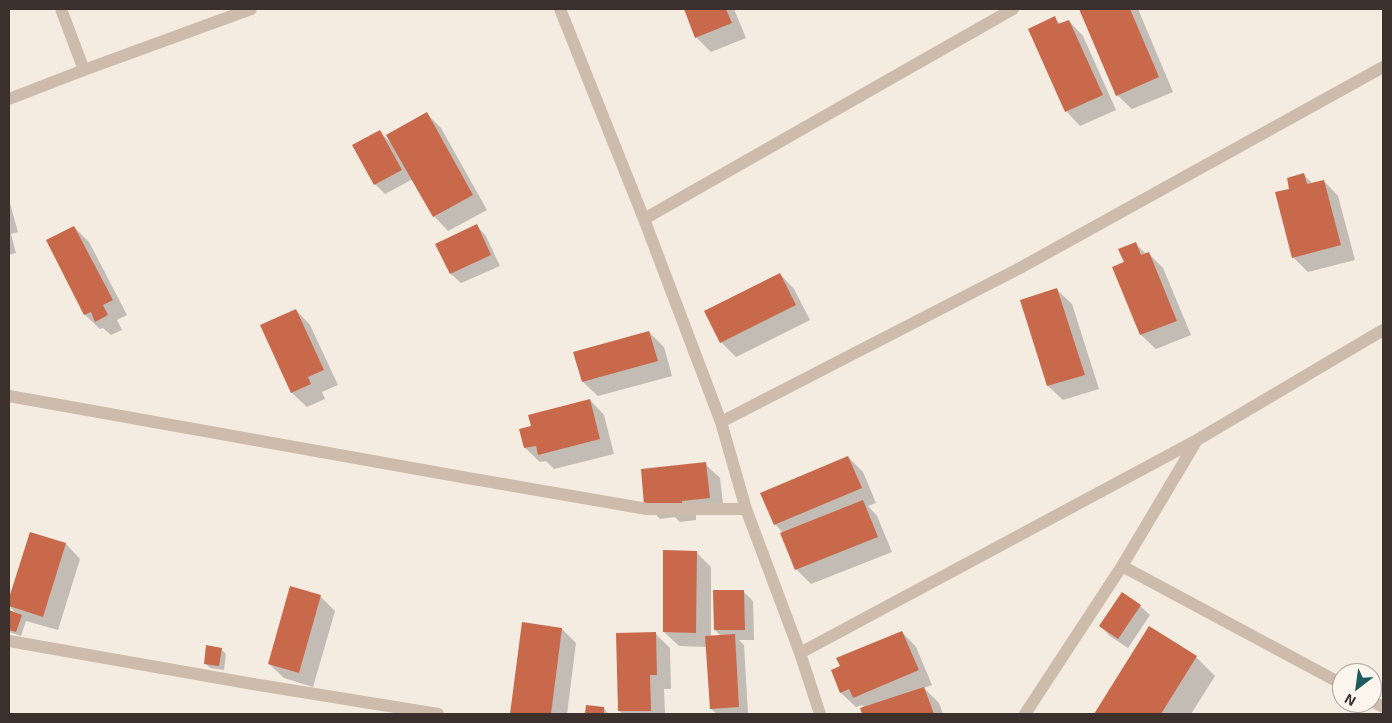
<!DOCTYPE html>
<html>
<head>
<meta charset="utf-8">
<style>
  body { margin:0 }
  #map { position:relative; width:1392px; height:723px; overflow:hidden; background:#f4ebe1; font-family:"Exo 2",sans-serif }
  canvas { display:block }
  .frame { position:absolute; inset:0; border:10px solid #3b302b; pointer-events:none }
  .north { position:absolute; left:1332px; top:663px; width:50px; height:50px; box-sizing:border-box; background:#fbf5ee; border:1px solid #aea6a0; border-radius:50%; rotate:210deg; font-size:14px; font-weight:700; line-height:20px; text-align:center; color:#3b302b }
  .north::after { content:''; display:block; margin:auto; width:18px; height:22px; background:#1f5a5e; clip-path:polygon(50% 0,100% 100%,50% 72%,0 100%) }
</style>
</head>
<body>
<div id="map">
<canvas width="1392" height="723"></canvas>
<div class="frame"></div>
<div class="north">N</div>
</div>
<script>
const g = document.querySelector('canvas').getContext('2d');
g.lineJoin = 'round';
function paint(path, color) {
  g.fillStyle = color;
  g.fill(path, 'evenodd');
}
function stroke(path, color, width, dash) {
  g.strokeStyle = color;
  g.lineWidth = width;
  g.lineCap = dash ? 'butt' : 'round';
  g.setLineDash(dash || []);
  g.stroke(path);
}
paint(new Path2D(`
  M 685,9 L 734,9 L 746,38 L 711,52 L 696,37 Z
  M 1081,9 L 1138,9 L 1173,92 L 1132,109 L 1117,95 Z
  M 1054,18 L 1061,24 L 1069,21 L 1083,36 L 1116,110 L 1080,126 L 1066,111 Z
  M 427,114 L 441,128 L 487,210 L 448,231 L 434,216 L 413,179 L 385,194 L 375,184 L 379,131 L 392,144 Z
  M 1304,175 L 1313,184 L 1324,181 L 1338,196 L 1355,260 L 1308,272 L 1293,257 L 1291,189 Z
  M 9,200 L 18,232 L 11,234 L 16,253 L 9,255 Z
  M 477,226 L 486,236 L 500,266 L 461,283 L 451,274 Z
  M 74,227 L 89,242 L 127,315 L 117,320 L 122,330 L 111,335 L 103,328 L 100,329 L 85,315 L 47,241 Z
  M 1136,244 L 1146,254 L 1149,254 L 1163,268 L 1191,335 L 1156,349 L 1141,335 L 1114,267 L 1125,263 Z
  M 780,274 L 794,289 L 810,320 L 736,357 L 721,342 L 706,311 Z
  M 1057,290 L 1072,304 L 1099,389 L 1063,400 L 1048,386 Z
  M 296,310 L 310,325 L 338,385 L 322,392 L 325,399 L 307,407 L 292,393 L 262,325 Z
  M 649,332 L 664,347 L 672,376 L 598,396 L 583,382 Z
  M 590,400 L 604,415 L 614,454 L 554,469 L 546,461 L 540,462 L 525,448 L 532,427 Z
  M 848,457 L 863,472 L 876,503 L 868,506 L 877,516 L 892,552 L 811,584 L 796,569 L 783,533 L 775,524 Z
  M 705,464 L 720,478 L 724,512 L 696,515 L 696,520 L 680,522 L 675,517 L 660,519 L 646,504 Z
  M 31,533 L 66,544 L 80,559 L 58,630 L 26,621 L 21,636 L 9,632 L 9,612 L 18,615 L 9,606 L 9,602 Z
  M 696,552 L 711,567 L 711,637 L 721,636 L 715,630 L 743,591 L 753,601 L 754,640 L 739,640 L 744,645 L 748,714 L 717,714 L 711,709 L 707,647 L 679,646 L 664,632 Z
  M 320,596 L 335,611 L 313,687 L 284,678 L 269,664 Z
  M 1140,606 L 1150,615 L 1128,648 L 1110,636 L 1100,626 Z
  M 523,623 L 562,629 L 576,643 L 567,714 L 512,714 Z
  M 1149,628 L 1196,657 L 1215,676 L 1191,714 L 1096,714 Z
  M 902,632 L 916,647 L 932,685 L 924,688 L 939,703 L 943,714 L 863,714 L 862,709 L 865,708 L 862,705 L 856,707 L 841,693 L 832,671 Z
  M 655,633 L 670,648 L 671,689 L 664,689 L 665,714 L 623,714 L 619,711 Z
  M 221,649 L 226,654 L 224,670 L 210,668 L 205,663 Z
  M 587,706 L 604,708 L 608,714 L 586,714 Z`), '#0003');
paint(new Path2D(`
  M 684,9 L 726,9 L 732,23 L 695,38 Z
  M 1079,9 L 1130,9 L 1159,77 L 1116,96 Z
  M 1055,16 L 1058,24 L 1069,20 L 1103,95 L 1065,112 L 1028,29 Z
  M 427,112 L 473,195 L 433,217 L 386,135 Z
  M 380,130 L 402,170 L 374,185 L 352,145 Z
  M 1304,173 L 1307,184 L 1324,180 L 1341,245 L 1292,258 L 1275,192 L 1289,189 L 1287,178 Z
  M 477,224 L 491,255 L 450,274 L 435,244 Z
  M 74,226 L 113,300 L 103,305 L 108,315 L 95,322 L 91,312 L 84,315 L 46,240 Z
  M 1136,242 L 1141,255 L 1149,252 L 1177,321 L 1140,335 L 1112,267 L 1124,262 L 1118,249 Z
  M 780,273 L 796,305 L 720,343 L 704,311 Z
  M 1057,288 L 1085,375 L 1047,386 L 1020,300 Z
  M 296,309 L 324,370 L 308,377 L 311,384 L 291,393 L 260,325 Z
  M 649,331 L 658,361 L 582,382 L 573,352 Z
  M 590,399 L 600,439 L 538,455 L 536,446 L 524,448 L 519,429 L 531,426 L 528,415 Z
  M 848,456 L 862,488 L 774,525 L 760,493 Z
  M 706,462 L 710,498 L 682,501 L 682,506 L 644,505 L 641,469 Z
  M 863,500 L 878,537 L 795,570 L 780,533 Z
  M 30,532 L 66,543 L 43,617 L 9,606 L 9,598 Z
  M 663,550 L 697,551 L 696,633 L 663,632 Z
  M 290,586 L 321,595 L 299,673 L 268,664 Z
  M 713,590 L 744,590 L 745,630 L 714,630 Z
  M 1122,592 L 1141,605 L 1118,639 L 1099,626 Z
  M 9,610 L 22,615 L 16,632 L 9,630 Z
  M 522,622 L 562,628 L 551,714 L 510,714 Z
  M 1149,626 L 1197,656 L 1161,714 L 1094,714 Z
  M 902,631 L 919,670 L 853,698 L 849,689 L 840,693 L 831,670 L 840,666 L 836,658 Z
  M 656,632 L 657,675 L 650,675 L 651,711 L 618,711 L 616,633 Z
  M 735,634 L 739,707 L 710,709 L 705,636 Z
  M 206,645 L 222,648 L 219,666 L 204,664 Z
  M 924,687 L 934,714 L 862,714 L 860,708 Z
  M 586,705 L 604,707 L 604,714 L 585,714 Z`), '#c8694b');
stroke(new Path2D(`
  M 61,9 L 84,70
  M 560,9 L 644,219 L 721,422 L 746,509 L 800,653 L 820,714
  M 9,99 L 84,70 L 251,9
  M 644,219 L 1013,9
  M 9,396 L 462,477 L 647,509 L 746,509
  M 721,422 L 1020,268 L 1383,67
  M 1122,566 L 1342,684
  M 9,641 L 253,684 L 438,714
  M 800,653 L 1197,440 L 1383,330
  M 1372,701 L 1383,707
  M 1025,714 L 1122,566 L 1197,440`), '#cdbbac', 12);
</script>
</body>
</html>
